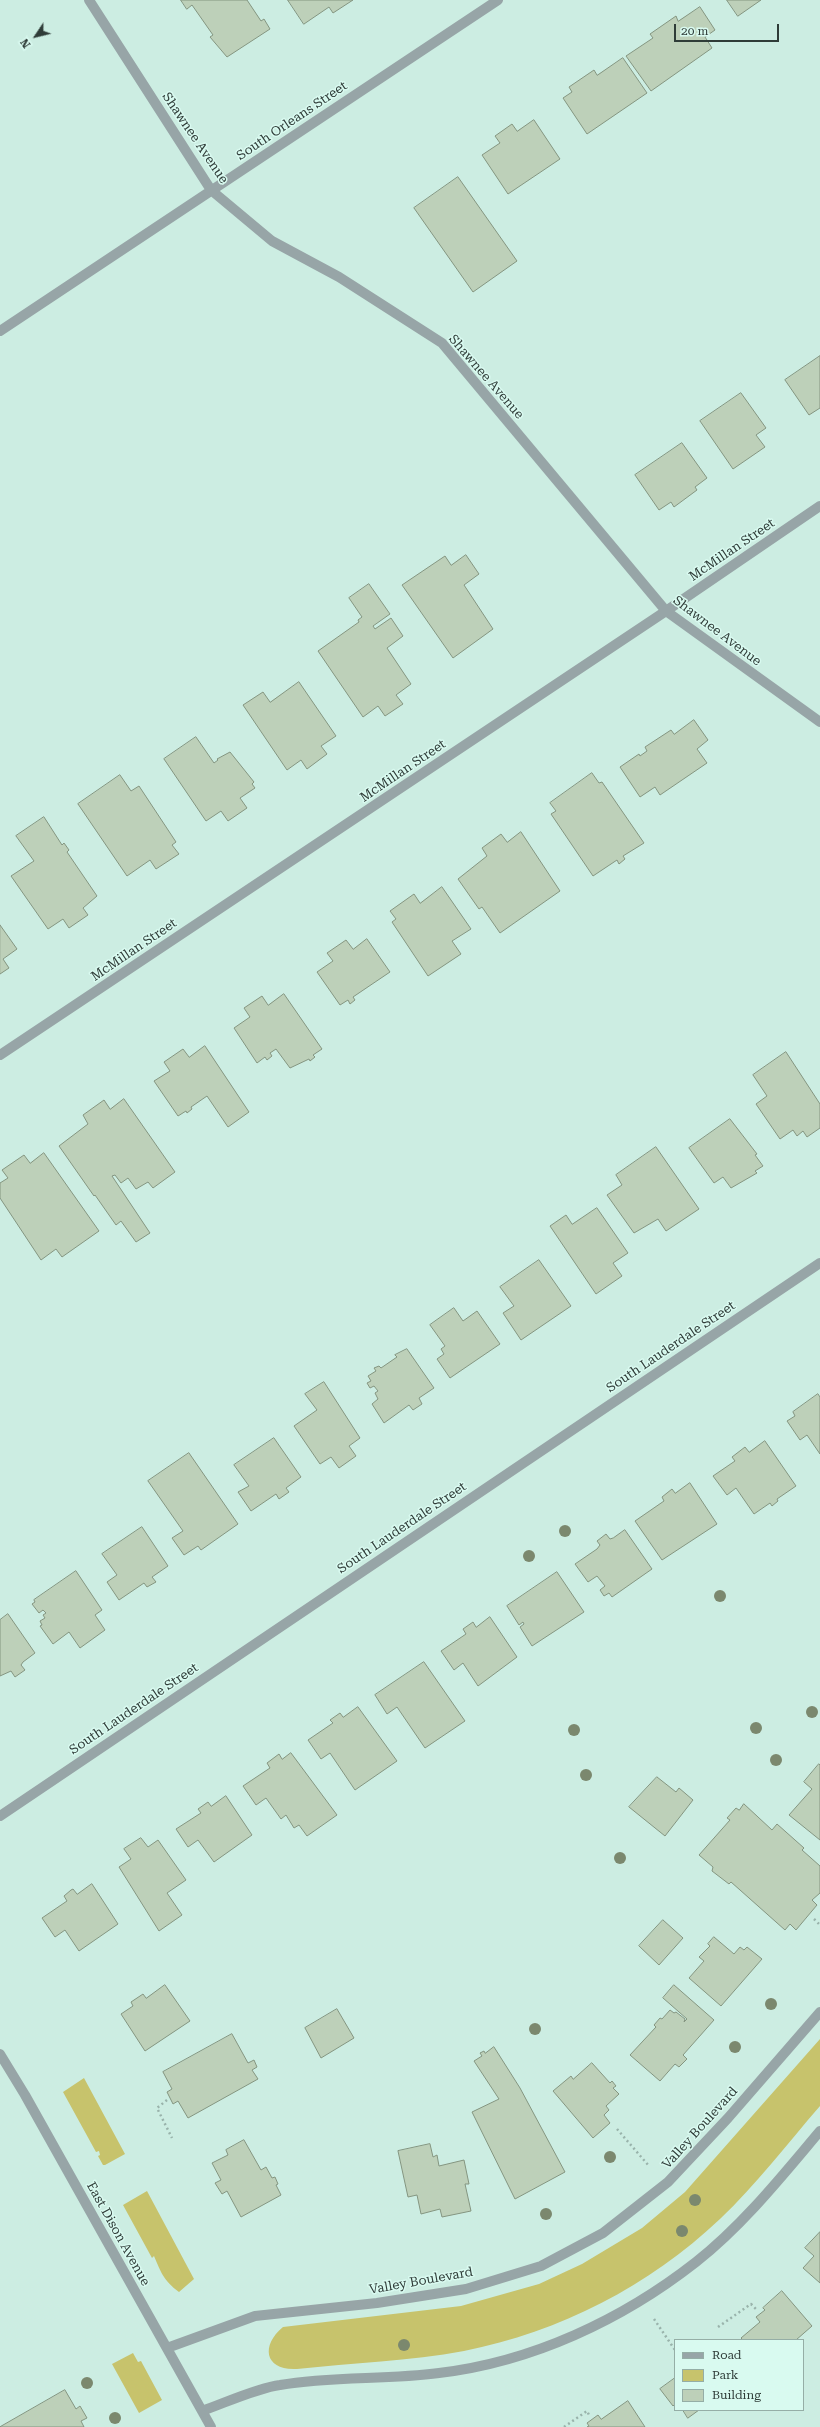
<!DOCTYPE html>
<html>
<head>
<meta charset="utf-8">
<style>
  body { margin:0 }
  #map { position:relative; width:820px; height:2427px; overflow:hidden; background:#ccede2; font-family:"Roboto Serif",serif }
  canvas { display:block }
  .legend { position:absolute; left:674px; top:2339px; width:130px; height:72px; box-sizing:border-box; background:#d9faf0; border:1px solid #95aea6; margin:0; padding:5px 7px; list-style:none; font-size:12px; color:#2f3c38 }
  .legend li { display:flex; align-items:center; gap:8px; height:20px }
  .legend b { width:20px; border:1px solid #95aea6 }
  .north { position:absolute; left:16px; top:16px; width:40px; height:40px; -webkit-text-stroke:3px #d9faf0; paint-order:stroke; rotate:235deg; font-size:11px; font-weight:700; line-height:16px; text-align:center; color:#2f3c38 }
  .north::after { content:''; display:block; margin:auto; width:14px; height:18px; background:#2f3c38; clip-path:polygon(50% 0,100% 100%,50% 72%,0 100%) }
  .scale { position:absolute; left:674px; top:24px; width:105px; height:18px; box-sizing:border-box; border:2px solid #2f3c38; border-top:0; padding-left:5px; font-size:12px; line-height:14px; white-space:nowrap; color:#2f3c38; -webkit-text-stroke:3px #d9faf0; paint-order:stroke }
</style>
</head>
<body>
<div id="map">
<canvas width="820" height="2427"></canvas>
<ul class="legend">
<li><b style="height:5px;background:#97a5a7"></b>Road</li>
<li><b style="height:11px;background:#c7c36c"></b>Park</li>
<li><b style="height:11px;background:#bdd0b9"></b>Building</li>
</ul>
<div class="north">N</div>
<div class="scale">20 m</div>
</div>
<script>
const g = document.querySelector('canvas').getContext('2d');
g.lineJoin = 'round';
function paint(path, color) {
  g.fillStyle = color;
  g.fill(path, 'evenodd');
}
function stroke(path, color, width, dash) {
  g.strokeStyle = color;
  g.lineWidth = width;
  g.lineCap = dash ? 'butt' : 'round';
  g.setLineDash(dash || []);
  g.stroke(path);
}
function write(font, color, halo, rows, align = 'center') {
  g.font = font + ' "Roboto Serif",serif';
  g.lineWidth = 3;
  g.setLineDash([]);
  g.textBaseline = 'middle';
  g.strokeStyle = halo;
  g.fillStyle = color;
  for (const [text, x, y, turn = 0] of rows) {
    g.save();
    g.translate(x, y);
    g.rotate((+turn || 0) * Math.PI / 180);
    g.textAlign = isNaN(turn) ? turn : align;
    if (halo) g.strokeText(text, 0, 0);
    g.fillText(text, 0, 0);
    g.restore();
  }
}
paint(new Path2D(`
  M 820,2039 L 820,2106 C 787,2144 756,2185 720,2219 C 649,2286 560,2332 464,2351 C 410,2361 352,2363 297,2369 C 265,2371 260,2346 283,2327 L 461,2306 L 539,2284 L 582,2264 L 642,2228 L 685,2192 Z
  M 84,2078 L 125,2154 L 105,2165 L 103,2165 L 98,2156 L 100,2155 L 99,2151 L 96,2152 L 63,2092 Z
  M 147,2191 L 194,2279 L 179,2292 C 163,2280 161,2272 154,2256 L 152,2258 L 123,2205 Z
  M 133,2353 L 138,2362 L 141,2361 L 162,2400 L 139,2413 L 112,2364 Z`), '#c7c36c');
const building = new Path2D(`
  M 181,0 L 247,0 L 261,21 L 264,19 L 270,29 L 227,57 L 210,37 L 213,35 L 192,5 L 187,9 Z
  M 288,0 L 353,0 L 333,13 L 329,7 L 304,24 Z
  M 727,0 L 761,0 L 738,16 Z
  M 700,7 L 715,30 L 705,37 L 712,48 L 651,91 L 626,56 L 653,38 L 650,34 L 676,16 L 678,21 Z
  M 623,58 L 647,93 L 587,134 L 563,98 L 572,92 L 569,87 L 594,70 L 597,75 Z
  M 534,120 L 560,159 L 508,194 L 482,155 L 500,143 L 495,136 L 512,124 L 517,131 Z
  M 458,177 L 517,261 L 473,292 L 414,208 Z
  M 820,356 L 820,408 L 809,415 L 785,380 Z
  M 741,393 L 766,428 L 756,435 L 765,447 L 733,469 L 700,421 Z
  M 682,443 L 707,478 L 695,487 L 697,490 L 674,507 L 671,502 L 659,510 L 635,475 Z
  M 466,555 L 479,574 L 464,585 L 493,629 L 453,658 L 402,585 L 445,556 L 451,565 Z
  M 369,584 L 390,614 L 373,626 L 375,629 L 391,618 L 403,636 L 387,648 L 411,684 L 396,695 L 403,704 L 385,716 L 378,706 L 363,717 L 318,651 L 359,622 L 358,620 L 362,617 L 349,598 Z
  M 299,682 L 336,736 L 321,746 L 327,754 L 307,769 L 301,760 L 287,770 L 243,705 L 263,692 L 270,702 Z
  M 694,720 L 708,740 L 697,749 L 707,763 L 660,795 L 655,787 L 640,797 L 620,767 L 639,754 L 640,756 L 647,751 L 645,747 L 671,730 L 674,734 Z
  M 196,737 L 214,763 L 218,760 L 217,759 L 230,752 L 254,782 L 252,784 L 255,788 L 240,798 L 247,808 L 228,821 L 221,811 L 206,821 L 164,759 Z
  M 592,773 L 599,783 L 602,782 L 644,843 L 623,856 L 625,859 L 619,864 L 617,860 L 593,876 L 551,814 L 556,811 L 550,803 Z
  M 120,775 L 131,791 L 139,786 L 176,842 L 172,845 L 179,854 L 156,869 L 150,860 L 127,876 L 78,804 Z
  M 44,817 L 62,845 L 64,843 L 69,850 L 67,852 L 97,896 L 83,908 L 88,915 L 69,928 L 63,919 L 48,929 L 11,876 L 34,861 L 16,836 Z
  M 521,832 L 560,891 L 500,933 L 482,907 L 479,909 L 458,879 L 487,856 L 482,848 L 501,834 L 507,842 Z
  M 442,887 L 471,929 L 452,941 L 461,954 L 428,976 L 392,922 L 396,919 L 390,911 L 414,894 L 420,903 Z
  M 0,925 L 17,949 L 3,959 L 9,968 L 0,974 Z
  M 367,939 L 390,972 L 353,997 L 355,1000 L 350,1004 L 348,1000 L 340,1005 L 317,972 L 333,961 L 327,953 L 346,940 L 353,949 Z
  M 284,994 L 322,1049 L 313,1055 L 315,1057 L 310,1061 L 309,1059 L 290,1068 L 276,1049 L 270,1053 L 272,1056 L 267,1060 L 265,1057 L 257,1063 L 234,1028 L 250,1017 L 244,1008 L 262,996 L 268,1005 Z
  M 205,1046 L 249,1112 L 228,1127 L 207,1096 L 191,1107 L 192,1109 L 187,1113 L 186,1111 L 178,1116 L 154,1081 L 170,1071 L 164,1062 L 183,1049 L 189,1057 Z
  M 786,1052 L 820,1104 L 820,1128 L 807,1137 L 803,1131 L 797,1136 L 793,1130 L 780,1139 L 756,1104 L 767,1096 L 753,1075 Z
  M 124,1099 L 175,1172 L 153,1188 L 148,1182 L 136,1189 L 128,1178 L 121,1183 L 115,1175 L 112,1176 L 150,1233 L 136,1242 L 121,1221 L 116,1225 L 95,1195 L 94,1196 L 59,1146 L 88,1124 L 83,1115 L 104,1100 L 110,1109 Z
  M 730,1119 L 757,1154 L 755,1155 L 763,1166 L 755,1171 L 757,1173 L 731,1188 L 723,1177 L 714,1183 L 689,1148 Z
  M 656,1147 L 699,1209 L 666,1231 L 658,1219 L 634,1233 L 607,1195 L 622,1185 L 616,1175 Z
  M 44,1153 L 99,1231 L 62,1257 L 56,1249 L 41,1260 L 0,1198 L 0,1183 L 8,1178 L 2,1170 L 24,1155 L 30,1163 Z
  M 597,1208 L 628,1253 L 613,1263 L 622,1276 L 596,1294 L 550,1226 L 566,1215 L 572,1224 Z
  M 539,1260 L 571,1306 L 521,1340 L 503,1313 L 514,1306 L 500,1287 Z
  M 454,1308 L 463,1321 L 477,1311 L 500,1344 L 450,1378 L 437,1359 L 444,1354 L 441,1349 L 445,1346 L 430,1325 Z
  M 407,1349 L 434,1388 L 419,1398 L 422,1404 L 413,1410 L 409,1405 L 384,1423 L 372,1404 L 378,1399 L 375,1393 L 378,1391 L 374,1386 L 370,1388 L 367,1383 L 371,1381 L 368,1376 L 376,1371 L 374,1368 L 379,1366 L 381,1368 L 397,1357 L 395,1355 Z
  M 324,1382 L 360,1438 L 349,1446 L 356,1456 L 339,1468 L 331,1457 L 320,1464 L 294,1426 L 317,1410 L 305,1394 Z
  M 818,1394 L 820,1397 L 820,1454 L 807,1435 L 800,1440 L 787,1421 L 795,1416 L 793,1412 Z
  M 274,1438 L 301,1477 L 286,1488 L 289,1492 L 279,1499 L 276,1494 L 251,1511 L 238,1492 L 249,1486 L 234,1465 Z
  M 765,1441 L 796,1486 L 777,1499 L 778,1501 L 772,1506 L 770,1503 L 754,1514 L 736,1488 L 727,1495 L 713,1476 L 735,1461 L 732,1457 L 745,1447 L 749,1452 Z
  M 189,1453 L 238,1524 L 201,1550 L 198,1546 L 184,1555 L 172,1538 L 183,1531 L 148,1481 Z
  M 690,1483 L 717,1524 L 662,1560 L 635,1521 L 664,1501 L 662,1497 L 672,1489 L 675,1493 Z
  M 142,1527 L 168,1566 L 152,1577 L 156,1582 L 147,1587 L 144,1583 L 119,1600 L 107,1582 L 117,1575 L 102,1554 Z
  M 625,1530 L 652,1569 L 612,1597 L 609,1593 L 604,1596 L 600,1590 L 605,1586 L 597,1576 L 588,1582 L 575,1564 L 597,1549 L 600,1545 L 597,1541 L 606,1534 L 610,1539 L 613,1538 Z
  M 76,1571 L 102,1610 L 95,1615 L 105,1630 L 80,1648 L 69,1632 L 53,1644 L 40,1626 L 42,1625 L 40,1621 L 45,1618 L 43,1615 L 46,1613 L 43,1610 L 39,1613 L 32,1604 L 35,1602 L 34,1600 Z
  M 557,1572 L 584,1612 L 532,1646 L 520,1627 L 524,1624 L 523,1622 L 519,1625 L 507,1606 Z
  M 8,1614 L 35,1653 L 23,1662 L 21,1665 L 25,1670 L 15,1677 L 11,1671 L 0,1676 L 0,1620 Z
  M 490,1617 L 517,1657 L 478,1686 L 463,1663 L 454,1670 L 441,1651 L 466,1634 L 463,1629 L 473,1622 L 476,1627 Z
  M 424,1662 L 465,1721 L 425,1748 L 397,1707 L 387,1714 L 375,1695 Z
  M 358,1707 L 397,1761 L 355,1790 L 330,1753 L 321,1759 L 308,1740 L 333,1723 L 330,1720 L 340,1713 L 343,1717 Z
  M 291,1753 L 337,1815 L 307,1836 L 299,1825 L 294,1828 L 286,1815 L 281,1819 L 266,1798 L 256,1805 L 243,1786 L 270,1768 L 267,1763 L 279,1754 L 282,1759 Z
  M 819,1764 L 820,1765 L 820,1840 L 789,1815 L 812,1789 L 804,1782 Z
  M 657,1777 L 676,1792 L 679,1788 L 693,1800 L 665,1836 L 629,1807 Z
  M 226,1796 L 252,1835 L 214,1862 L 198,1840 L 188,1847 L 176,1829 L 201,1813 L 198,1809 L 208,1802 L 211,1806 Z
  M 744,1804 L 772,1830 L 777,1824 L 804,1848 L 802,1850 L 820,1866 L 820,1893 L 812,1900 L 817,1905 L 796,1930 L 790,1924 L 785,1930 L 731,1882 L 729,1884 L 712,1871 L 713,1867 L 699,1855 L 730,1820 L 727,1818 L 736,1808 L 739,1810 Z
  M 141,1838 L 148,1847 L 158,1840 L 186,1880 L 167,1893 L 182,1915 L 159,1931 L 119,1867 L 131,1859 L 124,1849 Z
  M 92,1884 L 118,1924 L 79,1951 L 65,1930 L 55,1937 L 42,1918 L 67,1901 L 64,1896 L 71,1890 L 73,1889 L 77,1894 Z
  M 663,1920 L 683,1938 L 659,1965 L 639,1946 Z
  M 714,1937 L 734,1954 L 740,1947 L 744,1950 L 747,1947 L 762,1959 L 721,2006 L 689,1978 L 704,1961 L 699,1957 L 710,1946 L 708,1944 Z
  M 165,1985 L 190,2021 L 145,2051 L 121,2014 L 133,2006 L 131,2002 L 143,1994 L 146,1998 Z
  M 674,1985 L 714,2020 L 683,2055 L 687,2059 L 679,2067 L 675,2064 L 660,2081 L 630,2055 L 656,2027 L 654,2025 L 660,2018 L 662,2019 L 670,2010 L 674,2013 L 676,2012 L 685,2019 L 684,2022 L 687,2019 L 663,1998 Z
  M 337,2009 L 354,2038 L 321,2058 L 305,2028 Z
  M 232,2034 L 248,2063 L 254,2060 L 257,2067 L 252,2070 L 258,2079 L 188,2118 L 178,2101 L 173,2104 L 167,2092 L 172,2089 L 163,2072 Z
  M 494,2047 L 520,2088 L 565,2172 L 515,2199 L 472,2112 L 499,2099 L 474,2061 L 482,2056 L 480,2053 L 484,2051 L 485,2053 Z
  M 592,2063 L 610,2083 L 612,2081 L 616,2086 L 613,2088 L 619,2094 L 606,2106 L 609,2110 L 604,2115 L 610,2123 L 593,2138 L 553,2091 L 571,2076 L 573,2079 Z
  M 244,2140 L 261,2170 L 266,2167 L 272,2178 L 275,2177 L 278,2184 L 276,2185 L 281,2195 L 241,2217 L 227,2191 L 222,2194 L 215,2183 L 221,2180 L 212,2163 L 228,2155 L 226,2150 Z
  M 430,2144 L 433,2157 L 437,2155 L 439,2166 L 464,2160 L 469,2184 L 465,2184 L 471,2211 L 442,2217 L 440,2209 L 421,2214 L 417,2195 L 408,2197 L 398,2151 Z
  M 820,2232 L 820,2283 L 803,2268 L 814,2256 L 805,2248 Z
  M 782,2291 L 812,2326 L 796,2340 L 743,2340 L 741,2338 L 760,2322 L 756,2317 L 765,2310 L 763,2308 Z
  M 675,2378 L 675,2404 L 673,2406 L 660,2389 Z
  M 65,2390 L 76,2409 L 80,2406 L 87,2418 L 81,2421 L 84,2427 L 0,2427 Z
  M 628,2401 L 645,2427 L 587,2427 L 589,2426 L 587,2423 L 598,2415 L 601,2419 Z
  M 683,2410 L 703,2410 L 699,2410 L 688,2418 Z`);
paint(building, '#bdd0b9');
stroke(building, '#849580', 1);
stroke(new Path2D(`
  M 814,1919 L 820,1925
  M 167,2100 L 157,2108 L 172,2138
  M 617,2129 L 649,2166
  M 654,2319 L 675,2350
  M 718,2327 L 751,2304 L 757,2310
  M 564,2427 L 587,2411 L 590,2417`), '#99b3ab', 2.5, [2, 3]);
stroke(new Path2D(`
  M 89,0 L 211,190 L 272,241 L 339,277 L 442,343 L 666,611 L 820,722
  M 0,331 L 498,0
  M 0,1055 L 666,611 L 820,506
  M 0,2054 L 25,2095 L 211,2427
  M 167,2348 L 255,2316 L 377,2303 L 466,2289 L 541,2266 L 603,2233 L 668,2182 L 728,2118 L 820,2012
  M 202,2411 C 225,2403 257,2388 280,2385 C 332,2376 386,2380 439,2373 C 532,2362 622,2320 696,2262 C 743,2225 782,2176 820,2131`), '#97a5a7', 10);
stroke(new Path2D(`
  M 0,1816 L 820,1263`), '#97a5a7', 10);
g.fillStyle = '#7b886e';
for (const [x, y] of [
  [565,1531],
  [529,1556],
  [720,1596],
  [812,1712],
  [756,1728],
  [574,1730],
  [776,1760],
  [586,1775],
  [620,1858],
  [771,2004],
  [535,2029],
  [735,2047],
  [610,2157],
  [695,2200],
  [546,2214],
  [682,2231],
  [404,2345],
  [87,2383],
  [115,2418]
]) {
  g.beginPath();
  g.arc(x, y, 6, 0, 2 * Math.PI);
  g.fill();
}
write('13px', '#2f3c38', '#d9faf0', [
  ["South Orleans Street",292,121,-34],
  ["Shawnee Avenue",195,138,56],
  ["Shawnee Avenue",486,377,49],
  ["McMillan Street",732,550,-34],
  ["Shawnee Avenue",717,631,37],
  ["McMillan Street",403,771,-34],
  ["McMillan Street",134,950,-34],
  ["South Lauderdale Street",671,1347,-34],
  ["South Lauderdale Street",402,1528,-34],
  ["South Lauderdale Street",134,1709,-34],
  ["Valley Boulevard",700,2128,-48],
  ["East Dison Avenue",118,2234,61],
  ["Valley Boulevard",421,2281,-10]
]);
</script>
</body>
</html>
